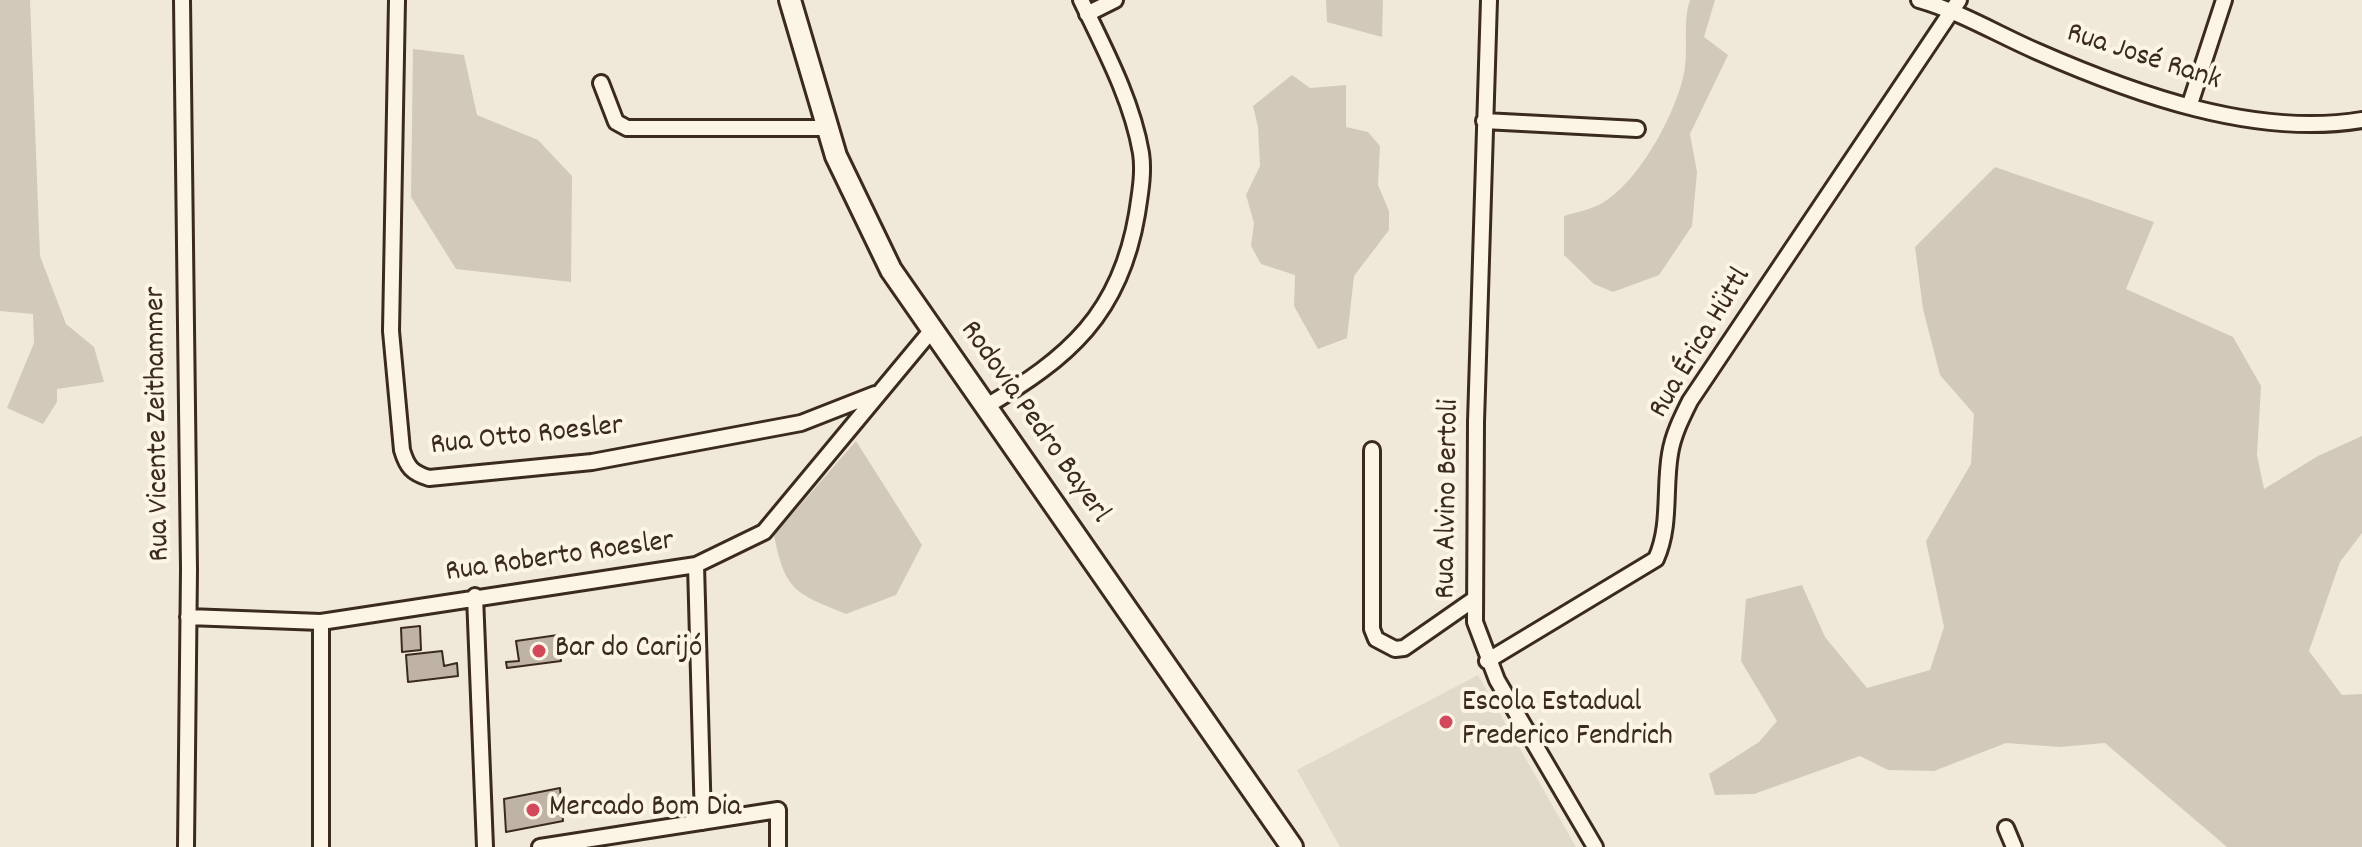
<!DOCTYPE html>
<html>
<head>
<meta charset="utf-8">
<style>
  body { margin:0 }
  canvas { display:block; background:#f0e9d9 }
</style>
</head>
<body>
<canvas width="2362" height="847"></canvas>
<script>
const g = document.querySelector('canvas').getContext('2d');
g.lineJoin = 'round';
function paint(path, color) {
  g.fillStyle = color;
  g.fill(path, 'evenodd');
}
function stroke(path, color, width, dash) {
  g.strokeStyle = color;
  g.lineWidth = width;
  g.lineCap = dash ? 'butt' : 'round';
  g.setLineDash(dash || []);
  g.stroke(path);
}
function write(font, color, halo, rows, align = 'center') {
  g.font = font + ' Dekko,sans-serif';
  g.lineWidth = 8;
  g.setLineDash([]);
  g.textBaseline = 'middle';
  g.strokeStyle = halo;
  g.fillStyle = color;
  for (const [text, x, y, turn = 0] of rows) {
    g.save();
    g.translate(x, y);
    g.rotate((+turn || 0) * Math.PI / 180);
    g.textAlign = isNaN(turn) ? turn : align;
    if (halo) g.strokeText(text, 0, 0);
    g.fillText(text, 0, 0);
    g.restore();
  }
}
paint(new Path2D(`
  M 1478,675 L 1576,847 L 1340,847 L 1297,770 Z`), '#e1d9c9');
paint(new Path2D(`
  M 0,0 L 30,0 L 40,256 L 66,324 L 94,347 L 104,382 L 57,389 L 57,402 L 43,424 L 7,408 L 34,343 L 33,314 L 0,311 Z
  M 1326,0 L 1383,0 L 1382,37 L 1327,22 Z
  M 1690,0 L 1715,0 L 1704,37 L 1728,55 L 1690,134 L 1697,172 L 1692,226 L 1659,275 L 1613,292 L 1594,284 L 1564,255 L 1564,216 C 1577,212 1593,209 1604,202 C 1640,180 1676,113 1684,73 C 1689,49 1682,24 1690,0 Z
  M 413,49 L 464,55 L 477,115 L 538,140 L 572,176 L 571,282 L 456,269 L 411,197 Z
  M 1292,75 L 1310,88 L 1346,85 L 1346,127 L 1368,132 L 1380,146 L 1378,185 L 1389,211 L 1389,230 L 1354,276 L 1347,338 L 1318,349 L 1294,306 L 1295,275 L 1261,264 L 1251,246 L 1254,223 L 1246,195 L 1260,166 L 1258,127 L 1253,106 Z
  M 1995,167 L 2154,222 L 2126,289 L 2233,337 L 2261,386 L 2257,455 L 2264,489 L 2318,456 L 2362,436 L 2362,533 L 2340,562 L 2309,651 L 2342,695 L 2362,694 L 2362,847 L 2227,847 L 2105,743 L 2060,747 L 2006,743 L 1934,771 L 1888,770 L 1860,756 L 1754,794 L 1715,795 L 1709,774 L 1759,742 L 1777,721 L 1741,661 L 1746,599 L 1802,585 L 1825,637 L 1867,688 L 1930,670 L 1944,627 L 1926,541 L 1971,464 L 1974,414 L 1940,375 L 1923,309 L 1915,247 Z
  M 856,441 L 922,545 L 896,595 L 846,614 C 795,593 785,591 774,535 Z`), '#d2c9ba');
const building = new Path2D(`
  M 420,626 L 421,650 L 402,652 L 401,628 Z
  M 558,635 L 561,661 L 507,668 L 506,662 L 519,661 L 516,641 Z
  M 442,651 L 444,666 L 457,663 L 458,676 L 408,682 L 406,655 Z
  M 560,788 L 563,821 L 506,832 L 504,799 Z`);
paint(building, '#beb3a4');
stroke(building, '#3b2a1e', 2);
const street = new Path2D(`
  M 182,0 L 189,569 L 186,847
  M 397,0 L 391,331 L 402,450 C 407,467 412,473 429,478 L 592,462 L 801,423 L 875,394
  M 1489,0 L 1476,422 L 1475,622 L 1497,680 L 1595,847
  M 1919,0 C 1961,12 1997,34 2036,51 C 2134,94 2255,138 2362,120
  M 1087,14 L 1115,0
  M 601,83 L 616,122 L 627,128 L 826,128
  M 2190,104 L 2224,0
  M 1484,121 L 1637,129
  M 985,407 C 1069,358 1120,314 1137,214 C 1140,194 1144,173 1141,153 C 1132,100 1104,48 1081,0
  M 1372,450 L 1372,629 L 1376,639 L 1395,649 L 1404,648 L 1473,600
  M 696,565 L 703,822
  M 475,596 L 485,847
  M 188,617 L 321,622 L 696,565 L 764,532 L 931,331
  M 321,622 L 321,847
  M 1487,661 L 1656,559 C 1671,526 1664,489 1670,454 C 1673,435 1681,419 1690,401 L 1959,0
  M 2006,828 L 2014,847
  M 540,847 L 778,810 L 778,847`);
const secondary = new Path2D(`
  M 790,0 L 836,156 L 891,270 L 1292,847`);
stroke(street, '#3b2a1e', 20);
stroke(secondary, '#3b2a1e', 26);
stroke(street, '#fcf5e5', 14);
stroke(secondary, '#fcf5e5', 20);
for (const [x, y, r, color] of [
  [539,651,8,"#d1495b"],
  [1446,722,8,"#d1495b"],
  [533,810,8,"#d1495b"]
]) {
  const dot = new Path2D();
  dot.arc(x, y, r, 0, 2 * Math.PI);
  g.fillStyle = color;
  g.fill(dot);
  stroke(dot, '#fcf5e5', 3);
}
write('30px', '#3b2a1e', '#fcf5e5', [
  ["Rua José Rank",2143,59,18],
  ["Rua Érica Hüttl",1702,344,-59],
  ["Rodovia Pedro Bayerl",1033,423,55],
  ["Rua Vicente Zeithammer",160,424,-91],
  ["Rua Otto Roesler",527,438,-6],
  ["Rua Alvino Bertoli",1450,499,-89],
  ["Rua Roberto Roesler",560,559,-8]
]);
write('30px', '#3b2a1e', '#fcf5e5', [
  ["Bar do Carijó",555,651],
  ["Escola Estadual",1462,705],
  ["Frederico Fendrich",1462,739],
  ["Mercado Bom Dia",549,810]
], 'left');
</script>
</body>
</html>
